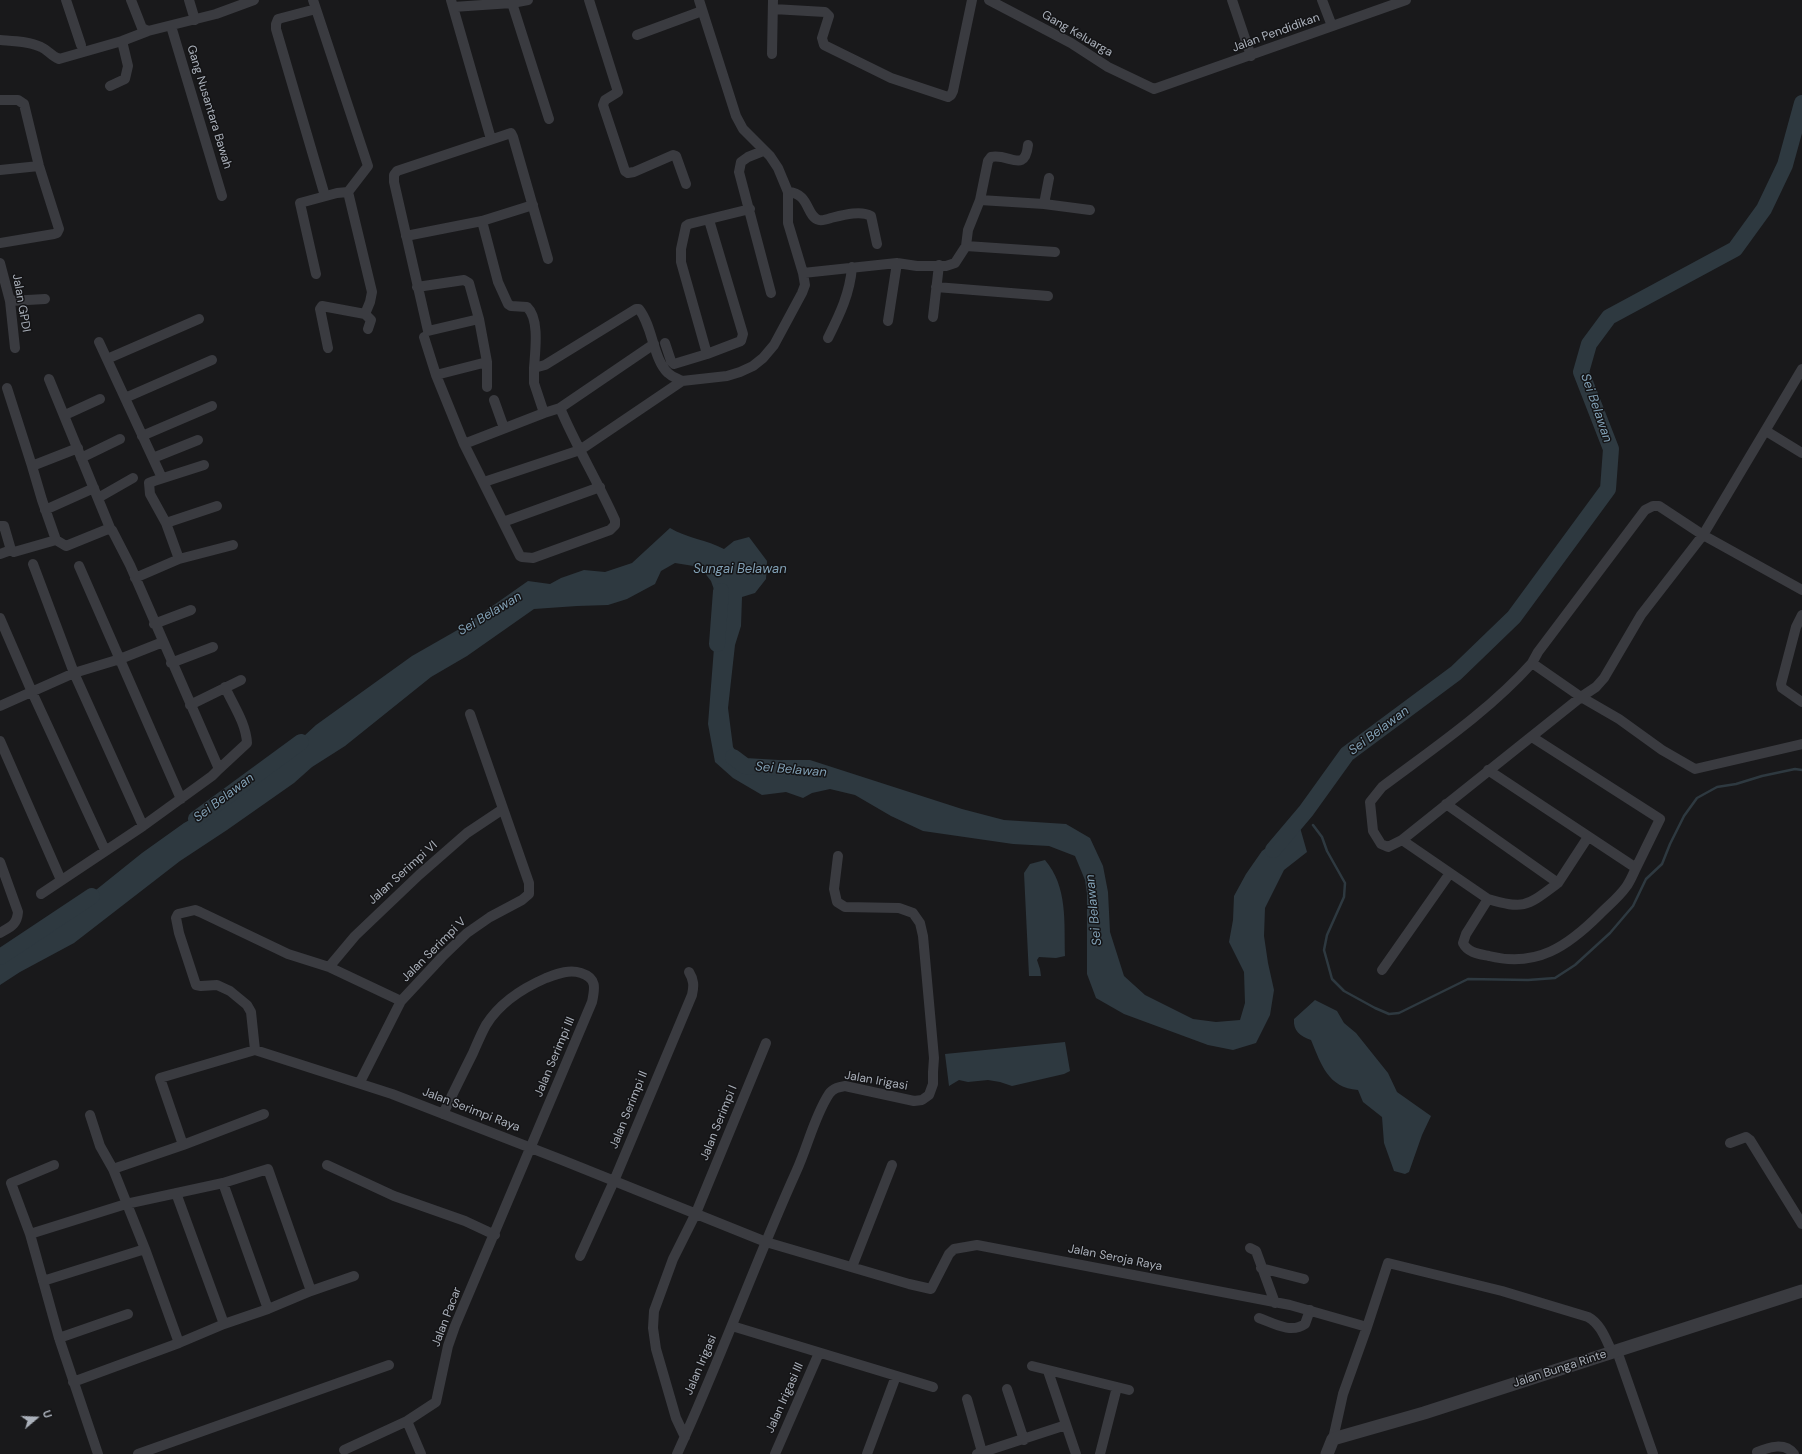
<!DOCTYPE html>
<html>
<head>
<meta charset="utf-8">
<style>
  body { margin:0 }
  #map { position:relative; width:1802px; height:1454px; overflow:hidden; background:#19191b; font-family:"DM Sans",sans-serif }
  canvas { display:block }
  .north { position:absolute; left:16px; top:1398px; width:40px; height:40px; -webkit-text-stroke:3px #141416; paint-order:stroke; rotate:71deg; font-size:11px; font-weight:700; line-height:16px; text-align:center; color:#abb1bb }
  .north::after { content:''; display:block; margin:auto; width:14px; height:18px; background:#abb1bb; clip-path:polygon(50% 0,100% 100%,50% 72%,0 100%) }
</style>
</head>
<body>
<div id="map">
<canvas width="1802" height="1454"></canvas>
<div class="north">U</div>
</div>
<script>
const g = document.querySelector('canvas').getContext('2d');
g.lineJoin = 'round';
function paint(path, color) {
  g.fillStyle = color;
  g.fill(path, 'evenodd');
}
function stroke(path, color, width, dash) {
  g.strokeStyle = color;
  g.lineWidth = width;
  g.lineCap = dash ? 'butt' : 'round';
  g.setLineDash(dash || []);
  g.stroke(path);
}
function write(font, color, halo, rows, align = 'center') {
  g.font = font + ' "DM Sans",sans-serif';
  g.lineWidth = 3;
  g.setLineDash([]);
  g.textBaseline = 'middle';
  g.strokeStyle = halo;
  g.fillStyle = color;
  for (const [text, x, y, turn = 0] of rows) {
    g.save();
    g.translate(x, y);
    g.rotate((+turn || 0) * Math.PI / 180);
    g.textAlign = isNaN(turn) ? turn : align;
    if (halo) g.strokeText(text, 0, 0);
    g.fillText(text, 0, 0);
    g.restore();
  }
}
paint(new Path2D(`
  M 670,528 C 687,538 707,540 724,549 L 734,541 L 749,537 L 767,561 L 766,579 L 755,593 L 742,597 L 741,626 L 735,645 L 728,708 L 733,747 L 745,765 L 770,770 L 783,760 L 810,760 L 962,809 L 1004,820 L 1066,824 L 1090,838 L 1103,866 L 1108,892 L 1110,932 L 1124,976 L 1145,995 L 1193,1019 L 1216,1022 L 1240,1020 L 1245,1003 L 1244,972 L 1229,942 L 1233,920 L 1234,896 L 1246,874 L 1262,851 L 1299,824 L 1307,852 L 1284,870 L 1265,908 L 1264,936 L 1268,963 L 1274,990 L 1270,1015 L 1256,1043 L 1233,1050 L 1208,1045 L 1124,1014 L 1096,998 L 1087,974 L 1087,894 L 1085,880 L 1075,856 L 1049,846 L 1013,844 L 923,831 L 891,816 L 855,795 L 830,789 L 812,793 L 803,798 L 786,792 L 762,795 L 733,778 L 715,762 L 708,724 L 714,648 L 719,617 L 718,601 L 711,581 L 700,567 L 675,563 L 661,571 L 655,584 L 627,599 L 608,605 L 577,606 L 534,609 L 467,656 L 431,677 L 345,746 L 312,767 L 294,783 L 227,830 L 180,861 L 74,943 L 20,972 L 0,985 L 0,956 L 20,940 L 61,918 L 142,853 L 184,823 L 217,805 L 248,783 L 279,759 L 316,725 L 412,656 L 461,628 L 528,581 L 550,584 L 561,578 L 584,570 L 605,572 L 632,563 Z
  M 1045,860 C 1068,887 1064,922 1065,956 L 1056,958 L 1039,957 L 1037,960 L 1040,969 L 1041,976 L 1029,976 L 1024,873 L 1030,864 Z
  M 1315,1000 L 1337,1011 L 1344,1023 L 1356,1033 L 1388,1073 L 1397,1092 L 1431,1116 L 1422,1135 L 1409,1172 L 1405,1174 L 1394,1171 L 1384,1143 L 1382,1117 L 1363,1102 L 1358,1090 C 1328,1088 1321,1064 1311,1040 C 1300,1036 1293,1031 1294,1019 Z
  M 1065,1042 L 1070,1071 L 1064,1074 L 1012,1086 L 1000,1082 L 988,1080 L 968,1082 L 959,1080 L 949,1086 L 945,1054 Z`), '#2e3940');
stroke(new Path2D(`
  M 1800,108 L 1802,109
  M 1313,825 L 1322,837 L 1327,851 L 1345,883 L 1344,897 L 1327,935 L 1324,950 L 1332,979 L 1344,991 L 1375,1008 L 1389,1014 L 1399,1013 L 1468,979 L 1528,980 L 1555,978 L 1575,965 L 1610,933 L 1633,906 L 1646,879 L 1662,864 L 1670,844 L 1684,816 L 1697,798 L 1717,787 L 1736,784 L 1762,776 L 1795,769 L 1802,770`), '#2e3940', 2.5);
stroke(new Path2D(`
  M 717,644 L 721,591
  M 733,757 L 745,766 L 795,769
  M 196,819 L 301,742
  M 1273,850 L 1306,811 L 1347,754 L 1456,673 L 1514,617 L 1608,489 L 1611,449 L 1581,372 L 1589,344 L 1609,317 L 1735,249 L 1764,209 L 1785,165 L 1802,103
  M 0,957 L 92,896`), '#2e3940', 16);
stroke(new Path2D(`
  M 66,0 L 81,45
  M 131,0 L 142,28 L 148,31
  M 189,0 L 195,20
  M 313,0 L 368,166 L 348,192 L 337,193 L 300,203 L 316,274
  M 451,0 L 491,139
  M 589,0 L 618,92 L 605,100 L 603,105 L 625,171 L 628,173 L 634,172 L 673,155 L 676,156 L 686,184
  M 989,0 L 1071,43 L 1108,67 L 1154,89 L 1406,0
  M 1232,0 L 1251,56
  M 1322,0 L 1332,26
  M 512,3 L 549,119
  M 453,7 L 512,3 L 528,0
  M 316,9 L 278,19 L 276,24 L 276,29 L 325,196
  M 773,9 L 825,12 L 829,16 L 822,38 L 824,45 L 891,78 L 948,97 L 951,95 L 953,91 L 972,0
  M 171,26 L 222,196
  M 637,35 L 702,11
  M 0,40 C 13,41 29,41 41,47 C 48,50 51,56 59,59 L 122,41 L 148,31 L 216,14 L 254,0
  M 772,54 L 773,0
  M 110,86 L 125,79 L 128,66 L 122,41
  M 0,100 L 18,100 L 24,104 L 39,166 L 59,229 L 57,233 L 54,234 L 0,243
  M 763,151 L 748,157 L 741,162 L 739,172 L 771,293
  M 0,170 L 39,166
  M 348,192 L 372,292 L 370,302 L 365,314
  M 788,192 C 810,193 806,217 819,220 C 822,221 828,219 831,218 C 843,215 861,210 871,216 L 877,244
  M 980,200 L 1044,204 L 1090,210
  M 1044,204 L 1049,178
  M 482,221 L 498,282 L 508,304 L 511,306 L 527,307 C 540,319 535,352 534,368
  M 406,236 L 482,221 L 533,205
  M 966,246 L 1055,252
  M 0,263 L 10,301 L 15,348
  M 803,273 L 897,263 L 917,266 L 946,266 L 955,263 L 966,246 L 968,230 L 980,200 L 988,161 L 991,157 C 1009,153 1025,174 1028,145
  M 417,287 L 464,280 L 469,283 L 479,319 L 487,362 L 436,375 L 424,337
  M 936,287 L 1048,296
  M 10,301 L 45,299
  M 933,317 L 939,265
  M 479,319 L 428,331 L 394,182 L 394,175 L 397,171 L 511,133 L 513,137 L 548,259
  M 888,321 L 897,263
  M 828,338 C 840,314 850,293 852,267
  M 99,342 L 162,478
  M 665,343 L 671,361 L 674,364 L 707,354 L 681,262 L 681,249 L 686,226 L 689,224 L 750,209
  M 328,348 L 320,309 L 322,306 L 365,314 L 371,320 L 368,329
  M 707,354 L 741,341 L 743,334 L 709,220
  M 107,359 L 199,319
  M 487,362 L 487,387
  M 436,375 L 464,444 L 520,556 L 522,557 L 533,558 L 610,530 L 615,525 L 615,520 C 598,482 576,446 560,408 L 544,413 L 464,444
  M 49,379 L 110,528
  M 7,388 L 32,466
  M 125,398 L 212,360
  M 494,400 L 504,428
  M 560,408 L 654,344
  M 544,413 L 534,383 L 534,368 L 545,365 L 636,309 L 639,309 C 653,327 653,359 668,373 C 672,377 677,378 682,381
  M 65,415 L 100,399
  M 1766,431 L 1802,453
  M 142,436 L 212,406
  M 81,458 L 120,439
  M 153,458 L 198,440
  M 204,465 L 154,481 L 149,483 L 150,494 L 166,523 L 179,559 L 233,545
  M 484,482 L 580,450 L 682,381 L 727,376 L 740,372 L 753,366 L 763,358 L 774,345 L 802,293 L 805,285 L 803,273 L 788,223 L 788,192 L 778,168 L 770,156 L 743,129 L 736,116 L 699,0
  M 98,498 L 133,478
  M 45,510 L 94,488
  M 503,522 L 600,487
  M 166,523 L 217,506
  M 0,526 L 4,526 L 11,550 L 14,552 L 56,540 L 66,546 L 108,529 L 112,530 L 130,565 L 219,769 L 212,776 L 143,826 L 41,894
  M 56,540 L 42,500 L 32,466 L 78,448
  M 0,554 L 11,550
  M 33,564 L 74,673 L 143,826
  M 79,566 L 181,799
  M 135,578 L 179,559
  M 1802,590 L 1703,535 L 1659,506 L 1653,506 L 1645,510 L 1538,652 L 1532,663 L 1581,697 L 1619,719 L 1662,750 L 1695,769 L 1802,744
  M 1802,615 L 1796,627 L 1781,684 L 1782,688 L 1802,702
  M 0,618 L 32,692 L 105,850
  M 154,624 L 191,610
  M 171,663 L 213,647
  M 1532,663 C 1489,711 1434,748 1382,787 L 1370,802 L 1373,831 L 1381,844 L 1388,847 L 1402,840 L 1581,697 L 1596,687 L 1604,678 L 1641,615 L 1703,535 L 1802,369
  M 190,705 L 241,680
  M 0,706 L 74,673 L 120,659 L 163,642
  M 1532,737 L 1660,819 L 1636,868
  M 0,741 L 61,880
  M 219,769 L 247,743 C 246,723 233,705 225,687
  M 1446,804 L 1558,883 L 1588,837
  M 1402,840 L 1488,899 L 1466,934 L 1463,943 C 1468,953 1479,954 1489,956 C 1537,968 1568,946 1600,914 C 1609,905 1619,897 1626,887 C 1630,882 1633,874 1636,868 L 1488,770
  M 0,862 L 18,912 C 17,925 10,927 0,933
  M 1488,899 C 1525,910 1527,906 1558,883
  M 329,967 L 355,936 L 419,875 L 467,833 L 503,809
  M 1382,970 L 1450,873
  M 255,1050 L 251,1012 L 247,1005 L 230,991 L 217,985 L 201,986 L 196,985 L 179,933 L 176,918 L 178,914 L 195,910 L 200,912 L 288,954 L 329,967 L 401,1001
  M 360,1082 L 401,1001 L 442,957 L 467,933 L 490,917 L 522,900 L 529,894 L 529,883 L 470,714
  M 90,1115 L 100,1146 L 113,1169 L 145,1249 L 179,1343
  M 1730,1143 L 1746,1137 L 1750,1140 L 1802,1224
  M 183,1145 L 264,1114
  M 54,1165 L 11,1183 L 30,1234 L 59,1338 L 98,1454
  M 327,1165 L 394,1196 L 465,1221 L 495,1235
  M 113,1169 L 183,1145 L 160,1078 L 255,1050 L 392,1094 L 562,1160 L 766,1242 L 909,1284 L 931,1289 L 949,1254 L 954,1249 L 977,1245 L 1290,1305 L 1367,1327 L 1343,1394 L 1333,1439
  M 223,1183 L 268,1309
  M 176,1193 L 224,1324
  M 30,1234 L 126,1204 L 223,1183 L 268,1169 L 311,1291
  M 1250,1248 L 1256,1251 L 1275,1303
  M 580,1256 L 614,1181 L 692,995 C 694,986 694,980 689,972
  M 852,1267 L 892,1165
  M 1261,1268 L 1304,1279
  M 43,1281 L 145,1249
  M 1259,1318 C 1273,1323 1291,1334 1305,1324 L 1310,1310
  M 732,1326 L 933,1387
  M 1367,1327 L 1388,1263 L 1502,1291 L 1588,1317 C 1601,1324 1606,1340 1612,1352
  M 59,1338 L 128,1314
  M 1617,1351 L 1653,1454
  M 1032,1366 L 1129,1390
  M 1048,1371 L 1076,1454
  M 73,1382 L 179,1343 L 224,1324 L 268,1309 L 311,1291 L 354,1276
  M 1007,1389 L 1024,1440
  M 967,1399 L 982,1452
  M 407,1421 L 421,1454
  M 685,1437 L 676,1418 L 656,1349 L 653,1328 L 654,1311 L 673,1259 L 696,1213 L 766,1043
  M 344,1450 L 407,1421 L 436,1402 L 448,1346 L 455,1326 L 592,1002 C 595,988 597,978 581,973 C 569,969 557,974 546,978 C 523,988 499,1004 486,1025 C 481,1034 477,1044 473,1053 C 463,1073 453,1093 443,1114
  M 1757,1452 C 1769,1447 1785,1442 1794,1454
  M 138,1454 L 389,1365
  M 677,1454 C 720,1361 754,1265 796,1172 C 808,1146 814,1117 829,1094 C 833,1088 839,1087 845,1086 L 914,1101 L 922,1100 L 929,1095 L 933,1084 L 933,1072 L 934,1058 L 923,936 L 920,923 L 913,913 L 899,908 L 845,907 L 837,902 L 834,889 L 838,856
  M 775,1454 L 819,1353
  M 867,1454 L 896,1376
  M 977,1454 L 1066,1425
  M 1100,1454 L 1117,1387`), '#3a3b40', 10);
stroke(new Path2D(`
  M 1327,1454 L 1333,1439 L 1424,1413 L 1802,1291`), '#3a3b40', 13);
write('12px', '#abb1bb', '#141416', [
  ["Jalan Pendidikan",1276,33,-20],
  ["Gang Keluarga",1077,34,30],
  ["Gang Nusantara Bawah",209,107,73],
  ["Jalan GPDI",21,303,80],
  ["Jalan Serimpi VI",403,873,-42],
  ["Jalan Serimpi V",434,950,-45],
  ["Jalan Serimpi III",555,1057,-67],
  ["Jalan Irigasi",876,1081,10],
  ["Jalan Serimpi Raya",471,1110,21],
  ["Jalan Serimpi II",629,1110,-68],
  ["Jalan Serimpi I",719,1123,-68],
  ["Jalan Seroja Raya",1115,1258,11],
  ["Jalan Pacar",447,1317,-69],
  ["Jalan Irigasi",701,1365,-67],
  ["Jalan Bunga Rinte",1560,1369,-18],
  ["Jalan Irigasi III",785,1398,-66]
]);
write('italic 13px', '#82a1b6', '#141416', [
  ["Sei Belawan",1596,408,71],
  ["Sungai Belawan",740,570],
  ["Sei Belawan",490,614,-31],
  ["Sei Belawan",1379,731,-37],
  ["Sei Belawan",791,770,5],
  ["Sei Belawan",224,798,-37],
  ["Sei Belawan",1094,910,-96]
]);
</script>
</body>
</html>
